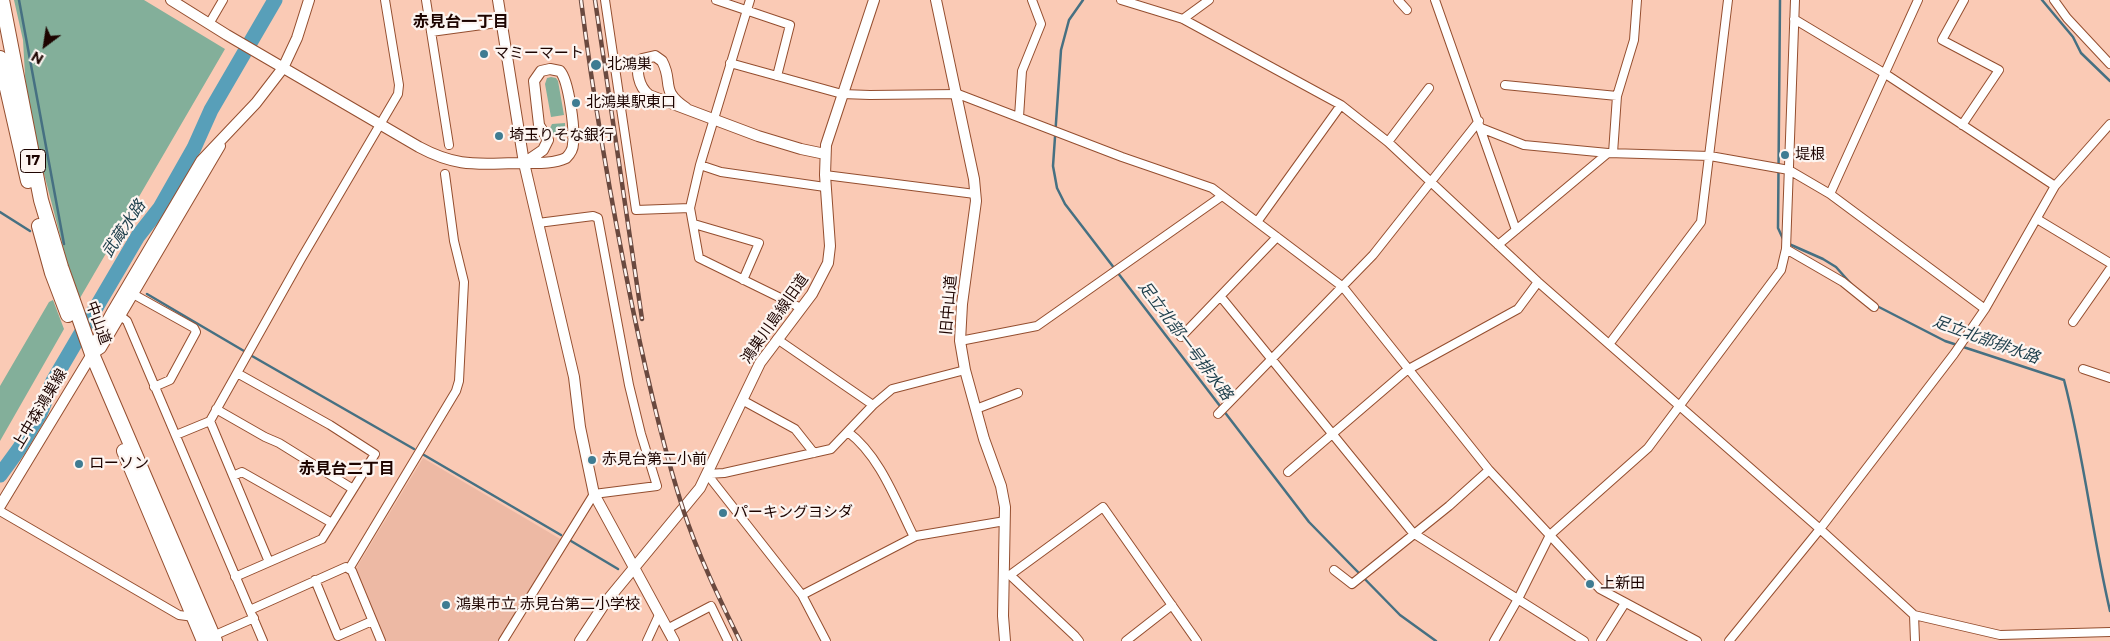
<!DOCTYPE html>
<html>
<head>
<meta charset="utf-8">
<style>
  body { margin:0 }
  #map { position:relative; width:2110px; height:641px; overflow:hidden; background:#facab5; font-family:Montserrat,sans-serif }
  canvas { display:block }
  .north { position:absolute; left:20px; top:20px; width:50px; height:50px; -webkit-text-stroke:4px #fdf5f1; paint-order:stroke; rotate:211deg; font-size:14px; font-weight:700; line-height:20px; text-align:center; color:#1d0400 }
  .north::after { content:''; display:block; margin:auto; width:18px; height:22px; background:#1d0400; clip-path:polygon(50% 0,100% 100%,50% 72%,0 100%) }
</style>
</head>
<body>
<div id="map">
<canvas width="2110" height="641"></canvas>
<div class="north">N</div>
</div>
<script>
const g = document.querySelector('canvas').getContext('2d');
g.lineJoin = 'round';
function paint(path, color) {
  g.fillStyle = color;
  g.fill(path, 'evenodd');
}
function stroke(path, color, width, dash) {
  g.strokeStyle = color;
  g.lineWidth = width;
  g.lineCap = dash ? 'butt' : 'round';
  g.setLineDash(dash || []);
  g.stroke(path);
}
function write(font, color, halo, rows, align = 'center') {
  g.font = font + ' Montserrat,"Noto Sans JP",sans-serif';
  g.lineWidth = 4.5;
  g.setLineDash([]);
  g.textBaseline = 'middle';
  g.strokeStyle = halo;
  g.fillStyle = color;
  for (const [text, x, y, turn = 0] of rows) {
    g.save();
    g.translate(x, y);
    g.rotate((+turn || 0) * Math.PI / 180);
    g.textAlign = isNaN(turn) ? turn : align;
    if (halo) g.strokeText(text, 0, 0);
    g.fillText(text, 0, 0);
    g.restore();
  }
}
paint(new Path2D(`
  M 423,458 L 562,540 L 500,641 L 386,641 L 355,570 Z`), '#edb9a4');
paint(new Path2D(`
  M 14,0 L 144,0 L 225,49 L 80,298 L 67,262 L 31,124 L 26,92 L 23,40 Z
  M 551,77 L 556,78 L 558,81 L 564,115 L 551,117 L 545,84 L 547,78 Z
  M 565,123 L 565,133 L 562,135 L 554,135 L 550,128 L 552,124 Z
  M 53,300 L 64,329 L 0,441 L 0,386 L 49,302 Z`), '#83af9a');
stroke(new Path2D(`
  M 19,0 L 64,244
  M 1083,0 L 1069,20 L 1061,50 L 1053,166 L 1057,188 L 1065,204 L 1309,522 L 1400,615 L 1436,641
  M 1780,0 L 1778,228 L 1784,241
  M 2042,0 L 2073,37 L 2081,53 L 2110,81
  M 0,212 L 30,231
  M 1789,244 L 1823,259 L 1836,267 L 1852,285
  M 147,294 L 244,351
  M 1875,305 L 1945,341 L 2064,380 C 2084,456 2092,534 2110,611
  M 252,356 L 414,449
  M 424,455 L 561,535
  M 571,541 L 618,569`), '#467082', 2.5);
stroke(new Path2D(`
  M 0,475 L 19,449 L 40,414 L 53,381 L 138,236 L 160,208 L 194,148 L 211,110 L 275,0`), '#589fb9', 15);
const street = new Path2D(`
  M 426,0 L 449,145
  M 605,0 L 636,210 L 690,208
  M 716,0 L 790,25 L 777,76
  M 750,0 L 700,165 L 690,208 L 699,258 L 801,308
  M 1121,0 L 1183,19 L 1341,105 L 1388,142 L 1538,282 L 1820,529 L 1914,615 L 2000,635 L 2110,632
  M 1398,0 L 1407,10
  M 1435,0 L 1516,230
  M 2054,0 L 2067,18 L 2110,64
  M 1183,19 L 1209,0
  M 1794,19 L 1884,73 L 2055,186
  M 209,24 L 223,0
  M 431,32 L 497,23
  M 730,63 L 842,94 L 870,95 L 958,94 L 1122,157 L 1212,188 L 1343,287 L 1489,470 L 1600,589 L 1697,641
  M 1505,85 L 1617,96
  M 1019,117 L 1022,71 L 1041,24 L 1032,0
  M 1962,125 L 1999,70 L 1942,40 L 1964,0
  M 1481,128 L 1524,145 L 1608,153
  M 1388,142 L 1429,88
  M 1613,153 L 1617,96 L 1634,40 L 1637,0
  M 700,165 L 721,172 L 825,187
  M 825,175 L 975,194
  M 1830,194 L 1918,0
  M 2037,219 L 2110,263
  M 1257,222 L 1341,105
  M 694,224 L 759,243 L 743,280
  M 1498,245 L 1608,153 L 1710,156 L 1789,170 L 1830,194 L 1985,309
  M 1786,249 L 1843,282 L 1874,307
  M 133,294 L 194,328 L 196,332 L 170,380 L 154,387
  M 1221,297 L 1413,533 L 1584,641
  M 117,313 L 127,321 L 263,641
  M 2073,322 L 2110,269
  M 1181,337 L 1277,237
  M 777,339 L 873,405
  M 960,341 L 1037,326 L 1222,196
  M 1610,343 L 1701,222 L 1728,0
  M 2083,369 L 2110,378
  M 742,400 L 795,429 L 814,453
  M 216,409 L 265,437 L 279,443 L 353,489
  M 976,409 L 1018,393
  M 1218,414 L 1373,255 L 1479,121
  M 210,421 L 269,562
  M 848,432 C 880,456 896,501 914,537
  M 176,435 L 210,421 L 301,259 L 398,94 L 399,85 L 385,0
  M 1288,472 L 1407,370 L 1518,309 L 1538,282
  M 707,474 L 724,473 L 831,449 L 873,405 L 892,389 L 965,370
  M 707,474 L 802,595 L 826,641
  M 233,476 L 242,472 L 332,523
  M 0,511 L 179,615 L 194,617
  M 349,569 L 456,391 L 459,381 L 464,282 L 454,241 L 445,174
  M 1334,570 L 1352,584 L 1449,506 L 1489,470
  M 1006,575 L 1010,575 L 1075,636 L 1079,641
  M 1010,575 L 1103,507 L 1197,641
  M 235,577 L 322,539 L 375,454 L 330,425 L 237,373
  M 315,580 L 338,636 L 372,621
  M 802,595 L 916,536 L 1005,521
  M 250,610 L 346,567 L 352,571 L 381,641
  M 1914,615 L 1915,641
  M 667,629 L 711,606 L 728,641
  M 213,636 L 254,618
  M 503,641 L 594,494 L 657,486 L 641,434 L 629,385 L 598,218 L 593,216 L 538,223
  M 647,641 L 659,615
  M 1126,641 L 1172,605
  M 1494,641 L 1518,599 L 1550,535 L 1648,448 L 1781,270 L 1786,249 L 1795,0
  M 1601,641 L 1625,603
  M 1729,641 L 1820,529 L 1954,354 L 1985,309 L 2055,186 L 2110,124`);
const secondary = new Path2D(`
  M 171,0 L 227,35 L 419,147 C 460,169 480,163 524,163 C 537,163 553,164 566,158 C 570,154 573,150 573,144 C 575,130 569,81 560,71 L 550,69 L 541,71 L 534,81 L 539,125 L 548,140 L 543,150 L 524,163
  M 498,0 L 524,163 L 574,377 L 580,427 L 594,494 L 674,641
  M 936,0 L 974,179 L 976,201 L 962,304 L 960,341 L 965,370 L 984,439 L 1001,486 L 1005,507 L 1003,616 L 1005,641
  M 686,108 C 659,90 674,83 662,61 L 655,56 L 642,59 C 634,69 639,87 649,95 L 758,136 L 801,149 L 825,154
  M 92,354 L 101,348 L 220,146
  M 0,506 L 92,354 L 96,341 L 113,310 L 201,161 L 256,103 L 283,68 L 297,38 L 309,0
  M 580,641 L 605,603 L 700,488 L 760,363 L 812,294 L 828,263 L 830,246 L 825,175 L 826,145 L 874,0`);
const highway = new Path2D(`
  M 2,0 L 41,200 L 61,267 L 92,354 L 215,641
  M 0,58 L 28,181
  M 39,226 L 52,273 L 68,315
  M 124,451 L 204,641`);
stroke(street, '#944e2f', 10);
stroke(secondary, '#944e2f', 12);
stroke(highway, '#944e2f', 16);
stroke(street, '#fff', 8);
stroke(secondary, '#fff', 10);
stroke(highway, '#fff', 14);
const rail = new Path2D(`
  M 581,0 C 594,104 612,207 633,310 C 647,377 662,444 683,509 C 698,555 719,598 740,641
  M 595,0 L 642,319`);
stroke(rail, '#6a493f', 4.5);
stroke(rail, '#fdf5f1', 2.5, [8]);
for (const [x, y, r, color] of [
  [484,54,5,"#3f7c92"],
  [596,65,6,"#3f7c92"],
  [576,103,5,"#3f7c92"],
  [499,136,5,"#3f7c92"],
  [1785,155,5,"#3f7c92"],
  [592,460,5,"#3f7c92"],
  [79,464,5,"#3f7c92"],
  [723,513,5,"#3f7c92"],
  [1590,584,5,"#3f7c92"],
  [446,605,5,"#3f7c92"]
]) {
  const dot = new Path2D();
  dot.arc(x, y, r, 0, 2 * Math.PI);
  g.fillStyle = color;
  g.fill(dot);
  stroke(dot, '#fdf5f1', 2);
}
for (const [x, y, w] of [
  [33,161,25]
]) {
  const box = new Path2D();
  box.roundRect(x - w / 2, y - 11.5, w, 23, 4);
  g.fillStyle = '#fdf5f1';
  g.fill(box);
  stroke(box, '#1d0400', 1);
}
write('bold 14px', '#1d0400', null, [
  ["17",33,161]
]);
write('15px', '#1d0400', '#fdf5f1', [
  ["マミーマート",494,54],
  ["北鴻巣",607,65],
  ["北鴻巣駅東口",586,103],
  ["埼玉りそな銀行",509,136],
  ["堤根",1795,155],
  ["赤見台第二小前",602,460],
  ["ローソン",89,464],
  ["パーキングヨシダ",733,513],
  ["上新田",1600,584],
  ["鴻巣市立 赤見台第二小学校",456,605]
], 'left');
write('15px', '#1d0400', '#fdf5f1', [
  ["旧中山道",949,305,-85],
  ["鴻巣川島線旧道",775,319,-55],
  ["中山道",98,323,70],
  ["上中森鴻巣線",40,409,-59]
]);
write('bold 16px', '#1d0400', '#fdf5f1', [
  ["赤見台一丁目",461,22],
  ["赤見台二丁目",347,469]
]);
write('italic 16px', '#1c3d4a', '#fdf5f1', [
  ["武蔵水路",124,229,-56],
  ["足立北部排水路",1986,340,20],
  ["足立北部一号排水路",1185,341,53]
]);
</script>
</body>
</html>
